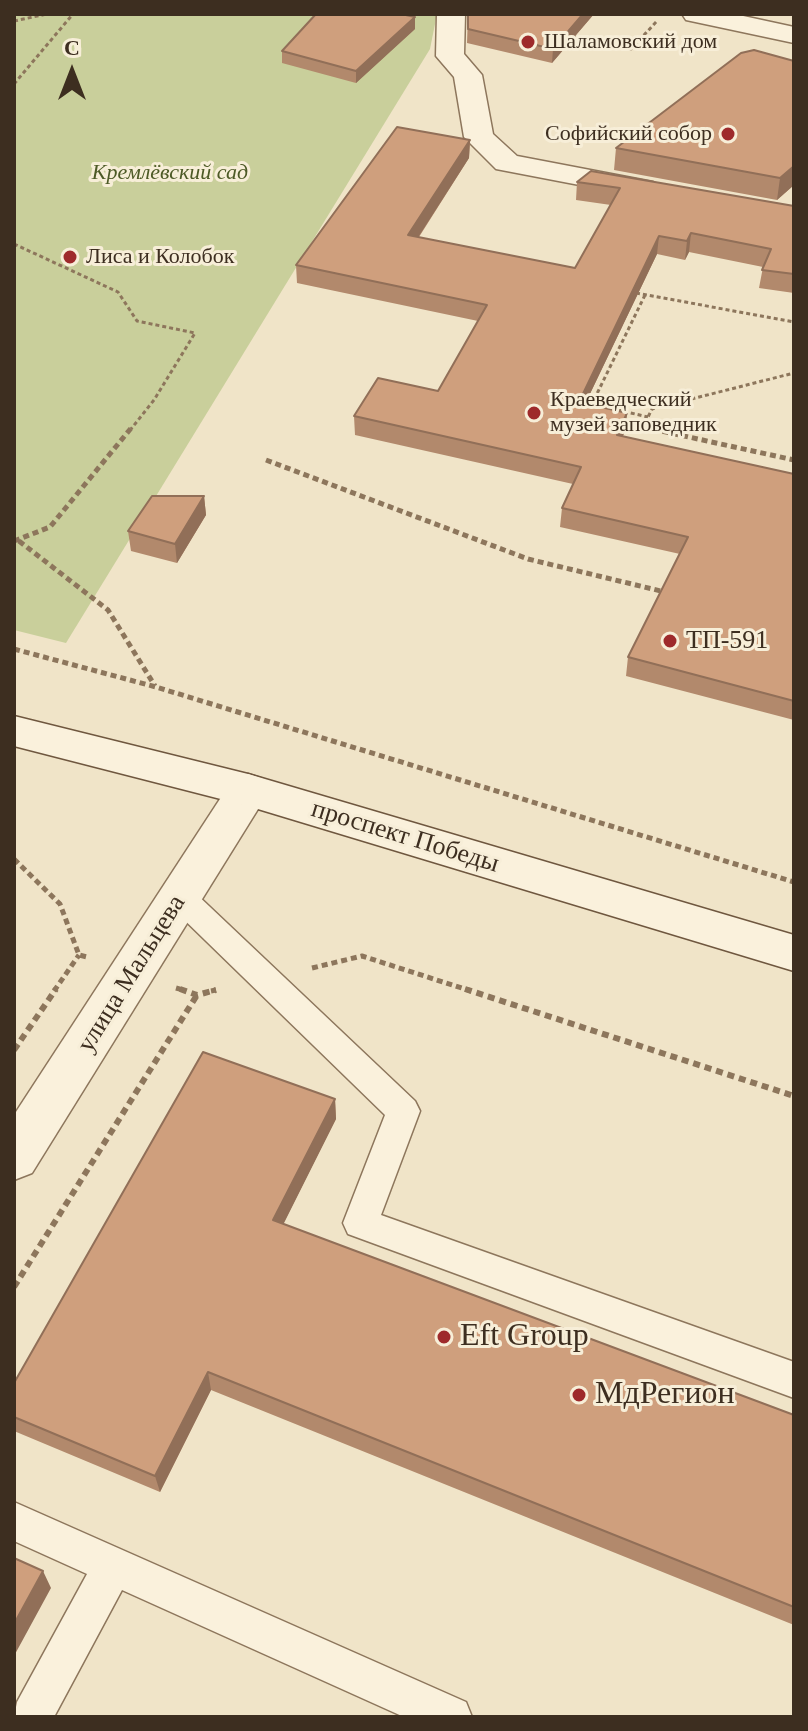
<!DOCTYPE html>
<html>
<head>
<meta charset="utf-8">
<style>
  body { margin:0 }
  #map { position:relative; width:808px; height:1731px; overflow:hidden; background:#f0e4c8; font-family:"Times New Roman",serif }
  canvas { display:block }
  .frame { position:absolute; inset:0; border:16px solid #3d2e20; pointer-events:none }
  .north { position:absolute; left:32px; top:32px; width:80px; height:80px; -webkit-text-stroke:6px #f7eed8; paint-order:stroke; rotate:0deg; font-size:22px; font-weight:700; line-height:32px; text-align:center; color:#3d2e20 }
  .north::after { content:''; display:block; margin:auto; width:28px; height:36px; background:#3d2e20; clip-path:polygon(50% 0,100% 100%,50% 72%,0 100%) }
</style>
</head>
<body>
<div id="map">
<canvas width="808" height="1731"></canvas>
<div class="frame"></div>
<div class="north">С</div>
</div>
<script>
const g = document.querySelector('canvas').getContext('2d');
g.lineJoin = 'round';
function paint(path, color) {
  g.fillStyle = color;
  g.fill(path, 'evenodd');
}
function stroke(path, color, width, dash) {
  g.strokeStyle = color;
  g.lineWidth = width;
  g.lineCap = dash ? 'butt' : 'round';
  g.setLineDash(dash || []);
  g.stroke(path);
}
function write(font, color, halo, rows, align = 'center') {
  g.font = font + ' "Times New Roman",serif';
  g.lineWidth = 6;
  g.setLineDash([]);
  g.textBaseline = 'middle';
  g.strokeStyle = halo;
  g.fillStyle = color;
  for (const [text, x, y, turn = 0] of rows) {
    g.save();
    g.translate(x, y);
    g.rotate((+turn || 0) * Math.PI / 180);
    g.textAlign = isNaN(turn) ? turn : align;
    if (halo) g.strokeText(text, 0, 0);
    g.fillText(text, 0, 0);
    g.restore();
  }
}
paint(new Path2D(`
  M 14,14 L 437,14 L 430,49 L 66,643 L 14,630 Z`), '#c9cf9b');
const service = new Path2D(`
  M 180,885 L 191,889 L 415,1101 L 420,1111 L 381,1215 L 794,1362 L 794,1398 L 348,1234 L 343,1223 L 385,1115 L 169,905 L 165,897 L 169,889 Z
  M 14,1502 L 466,1702 L 472,1717 L 404,1717 L 122,1590 L 54,1717 L 14,1717 L 17,1702 L 87,1574 L 14,1541 Z`);
const pedestrian = new Path2D(`
  M 437,14 L 465,14 L 464,54 L 482,75 L 493,134 L 517,156 L 653,182 L 657,188 L 653,194 L 642,197 L 496,169 L 464,137 L 454,77 L 436,56 Z
  M 682,14 L 734,14 L 794,27 L 794,43 L 686,20 Z`);
const minor = new Path2D(`
  M 248,774 L 263,779 L 269,790 L 263,801 L 32,1173 L 14,1180 L 14,1115 L 233,779 Z`);
const secondary = new Path2D(`
  M 14,716 L 248,774 L 794,935 L 794,971 L 248,806 L 14,746 Z`);
stroke(service, '#8d765c', 3);
stroke(pedestrian, '#8d765c', 3);
stroke(minor, '#8d765c', 3);
stroke(secondary, '#6f573f', 3);
stroke(new Path2D(`
  M 14,21 L 47,14
  M 574,37 L 631,49 L 658,20
  M 14,84 L 73,14
  M 14,244 L 118,292 L 137,321 L 195,333 L 154,400 L 131,429
  M 636,293 L 794,322
  M 645,295 L 592,404 L 648,417
  M 642,429 L 652,409 L 794,373`), '#8d765c', 3, [4, 3]);
stroke(new Path2D(`
  M 643,427 L 794,460
  M 266,460 L 528,559 L 665,592
  M 14,541 L 50,527 L 132,427
  M 19,541 L 108,610 L 155,686
  M 14,649 L 156,687 L 794,882
  M 14,859 L 60,904 L 79,955 L 87,957
  M 312,968 L 362,956 L 471,991
  M 176,988 L 186,991
  M 54,991 L 79,955
  M 211,991 L 216,990`), '#8d765c', 5, [6, 4]);
stroke(new Path2D(`
  M 180,989 L 197,995 L 216,990
  M 465,989 L 794,1096
  M 14,1050 L 56,989
  M 14,1287 L 197,995`), '#8d765c', 6, [7, 5]);
paint(service, '#faf1dc');
paint(pedestrian, '#faf1dc');
paint(minor, '#faf1dc');
paint(secondary, '#faf1dc');
paint(new Path2D(`
  M 468,14 L 594,14 L 552,63 L 467,43 Z
  M 415,29 L 356,83 L 282,63 L 282,51 Z
  M 794,61 L 794,185 L 777,200 L 614,170 L 616,148 Z
  M 470,140 L 469,158 L 419,237 L 575,268 L 611,205 L 576,200 L 577,182 L 794,206 L 794,293 L 759,288 L 763,267 L 689,252 L 685,260 L 657,254 L 585,404 L 627,413 L 625,431 L 623,436 L 794,474 L 794,720 L 626,676 L 628,657 L 680,554 L 560,527 L 562,508 L 573,484 L 355,435 L 354,416 L 438,391 L 478,321 L 297,283 L 296,265 Z
  M 204,496 L 206,515 L 177,563 L 131,551 L 128,531 Z
  M 335,1099 L 336,1119 L 283,1224 L 794,1415 L 794,1625 L 211,1390 L 160,1492 L 14,1431 L 14,1383 Z`), '#b2896c');
paint(new Path2D(`
  M 583,14 L 594,14 L 552,63 L 553,49 Z
  M 415,17 L 415,29 L 356,83 L 356,71 Z
  M 470,140 L 469,158 L 408,253 L 408,235 Z
  M 794,166 L 794,185 L 777,200 L 780,178 Z
  M 691,233 L 689,252 L 685,260 L 687,241 Z
  M 659,236 L 657,254 L 577,421 L 579,402 Z
  M 627,413 L 625,431 L 615,453 L 617,435 Z
  M 204,496 L 206,515 L 177,563 L 175,544 Z
  M 335,1099 L 336,1119 L 276,1239 L 273,1220 Z
  M 208,1372 L 211,1390 L 160,1492 L 155,1476 Z
  M 43,1571 L 51,1588 L 14,1656 L 14,1624 Z`), '#916f58');
const building = new Path2D(`
  M 316,14 L 401,14 L 415,17 L 356,71 L 282,51 Z
  M 468,14 L 583,14 L 553,49 L 468,29 Z
  M 754,50 L 794,61 L 794,166 L 780,178 L 616,148 L 741,53 Z
  M 397,127 L 470,140 L 408,235 L 575,268 L 620,188 L 577,182 L 591,171 L 794,206 L 794,274 L 762,270 L 771,249 L 691,233 L 687,241 L 659,236 L 579,402 L 627,413 L 617,435 L 794,474 L 794,701 L 628,657 L 688,537 L 562,508 L 581,467 L 354,416 L 378,378 L 438,391 L 487,305 L 296,265 Z
  M 152,496 L 204,496 L 175,544 L 128,531 Z
  M 203,1052 L 335,1099 L 273,1220 L 794,1415 L 794,1607 L 208,1372 L 155,1476 L 14,1417 L 14,1383 Z
  M 14,1558 L 43,1571 L 14,1624 Z`);
paint(building, '#cf9f7d');
stroke(building, '#916f58', 2);
for (const [x, y, r, color] of [
  [528,42,8,"#9e2a2b"],
  [728,134,8,"#9e2a2b"],
  [70,257,8,"#9e2a2b"],
  [534,413,8,"#9e2a2b"],
  [670,641,8,"#9e2a2b"],
  [444,1337,8,"#9e2a2b"],
  [579,1395,8,"#9e2a2b"]
]) {
  const dot = new Path2D();
  dot.arc(x, y, r, 0, 2 * Math.PI);
  g.fillStyle = color;
  g.fill(dot);
  stroke(dot, '#f7eed8', 3);
}
write('22px', '#3d2e20', '#f7eed8', [
  ["Шаламовский дом",544,42],
  ["Софийский собор",712,134,"right"],
  ["Лиса и Колобок",86,257],
  ["Краеведческий",550,400],
  ["музей заповедник",550,425]
], 'left');
write('italic 22px', '#4d5a26', '#f7eed8', [
  ["Кремлёвский сад",170,173]
]);
write('26px', '#3d2e20', '#f7eed8', [
  ["ТП-591",686,641]
], 'left');
write('26px', '#3d2e20', '#f7eed8', [
  ["проспект Победы",405,837,17],
  ["улица Мальцева",132,974,-58]
]);
write('32px', '#3d2e20', '#f7eed8', [
  ["Eft Group",460,1337],
  ["МдРегион",595,1395]
], 'left');
</script>
</body>
</html>
